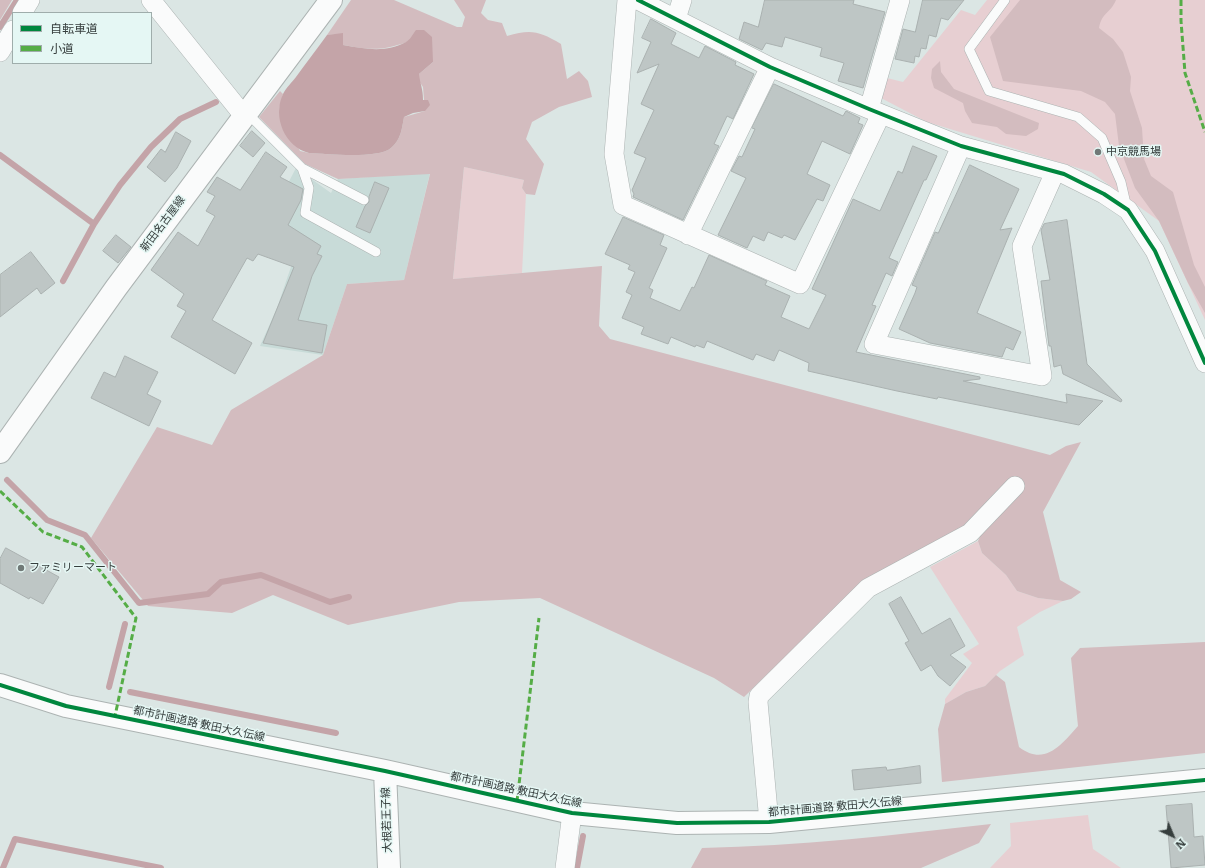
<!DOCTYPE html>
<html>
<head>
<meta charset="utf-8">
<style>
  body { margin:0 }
  #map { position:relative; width:1205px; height:868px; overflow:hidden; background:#dbe6e4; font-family:Literata,"Noto Sans JP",serif }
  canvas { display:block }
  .legend { position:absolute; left:12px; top:12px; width:140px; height:52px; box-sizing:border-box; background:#e5f7f4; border:1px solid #9fadab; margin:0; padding:5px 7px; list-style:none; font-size:12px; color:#363e3d }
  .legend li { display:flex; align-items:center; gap:8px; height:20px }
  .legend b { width:20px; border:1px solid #9fadab }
  .north { position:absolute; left:1153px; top:816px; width:40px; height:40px; -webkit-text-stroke:3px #e5f7f4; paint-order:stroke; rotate:136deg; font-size:11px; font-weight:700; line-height:16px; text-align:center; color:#363e3d }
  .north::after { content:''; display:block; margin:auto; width:14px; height:18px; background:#363e3d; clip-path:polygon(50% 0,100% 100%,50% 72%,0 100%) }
</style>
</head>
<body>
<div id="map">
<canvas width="1205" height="868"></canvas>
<ul class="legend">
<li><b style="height:5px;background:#00873e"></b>自転車道</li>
<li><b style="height:5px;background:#55ad46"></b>小道</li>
</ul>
<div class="north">N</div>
</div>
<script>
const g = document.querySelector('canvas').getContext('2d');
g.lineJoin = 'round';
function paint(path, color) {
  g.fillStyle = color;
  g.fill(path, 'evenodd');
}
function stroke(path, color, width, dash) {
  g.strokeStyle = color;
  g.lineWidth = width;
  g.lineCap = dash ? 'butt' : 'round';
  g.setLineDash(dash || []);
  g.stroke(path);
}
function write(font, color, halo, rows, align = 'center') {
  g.font = font + ' Literata,"Noto Sans JP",serif';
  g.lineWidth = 3;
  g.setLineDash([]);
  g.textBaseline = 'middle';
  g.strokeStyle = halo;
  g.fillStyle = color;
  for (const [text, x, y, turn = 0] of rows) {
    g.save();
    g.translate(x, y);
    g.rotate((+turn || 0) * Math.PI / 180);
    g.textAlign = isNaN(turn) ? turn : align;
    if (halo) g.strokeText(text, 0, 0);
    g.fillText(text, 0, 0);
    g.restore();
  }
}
paint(new Path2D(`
  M 296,168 L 331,193 L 338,179 L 430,173 L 404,280 L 347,284 L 323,355 L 260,346 L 277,308 L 295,255 L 260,237 Z`), '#c8dbd8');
paint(new Path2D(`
  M 987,0 L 1205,0 L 1205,320 L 1159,221 L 1091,172 L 927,122 L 881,98 L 887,78 L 903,82 L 961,10 L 975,15 Z
  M 464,167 L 524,180 L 522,188 L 526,194 L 522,273 L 453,279 Z
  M 978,541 L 982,553 L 1006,575 L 1017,591 L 1038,598 L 1063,601 L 1040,612 L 1017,627 L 1024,655 L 1000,671 L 985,686 L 966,692 L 945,704 L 945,699 L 972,663 L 963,654 L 979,644 L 930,567 Z
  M 1088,815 L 1093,849 L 1121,868 L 990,868 L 1011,846 L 1010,823 Z`), '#e7cfd2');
paint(new Path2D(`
  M 0,0 L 12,0 L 0,20 Z
  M 351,0 L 394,0 L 457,27 L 462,27 L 465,17 L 454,0 L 486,0 L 481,13 L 488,20 L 502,23 L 507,36 C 531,29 539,31 561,44 L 567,79 L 579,71 L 588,81 L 592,97 L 559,107 L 532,122 L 526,139 L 544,164 L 535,195 L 526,194 L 522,188 L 524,180 L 464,167 L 453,279 L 602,266 L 599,326 L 610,339 L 1050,455 L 1066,446 L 1081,442 L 1043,512 L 1060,580 L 1081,592 L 1071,599 L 1063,601 L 1038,598 L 1017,591 L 1006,575 L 982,553 L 978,541 L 987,520 L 968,526 L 865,579 L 744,697 L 714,678 L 540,598 L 459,602 L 348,625 L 273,595 L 232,613 L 148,606 L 91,538 L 157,427 L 212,445 L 231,410 L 323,355 L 347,284 L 404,280 L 430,174 L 338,179 L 305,164 L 259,117 L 280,91 L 283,94 L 279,109 L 300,151 L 309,153 C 328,154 378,159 391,148 C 401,140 402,128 404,117 L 425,111 L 423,87 L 419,81 L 419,74 L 433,62 L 407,42 C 382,51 369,50 343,45 L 343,34 L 327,35 Z
  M 1020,0 L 1116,0 C 1110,14 1102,12 1099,28 L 1113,39 L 1123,52 L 1131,77 L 1130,91 L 1142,128 L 1144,159 L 1151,176 L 1173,192 L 1194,265 L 1205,287 L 1205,313 L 1188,283 L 1159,221 L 1135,188 L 1119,146 L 1115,114 L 1105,102 L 1081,91 L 1003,81 L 990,37 Z
  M 940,61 L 941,72 L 954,89 L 1039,123 L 1038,129 L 1026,136 L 1006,134 L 997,127 L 972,123 L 965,111 L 963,103 L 934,88 L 931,78 L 932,69 Z
  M 1205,642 L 1205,753 L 942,782 L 938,729 L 945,704 L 966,692 L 985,686 L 996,675 L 1005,682 L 1019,747 C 1045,767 1062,744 1078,726 L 1071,658 L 1080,648 Z
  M 991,824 L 979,843 L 921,868 L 691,868 L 702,848 C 799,846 895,835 991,824 Z`), '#d3bcbf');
paint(new Path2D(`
  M 416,30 L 424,30 L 432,37 L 433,62 L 419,74 C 420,84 423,88 423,100 L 428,100 L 430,105 L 425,111 L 413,113 L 404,117 C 402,128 401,140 391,148 C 378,159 328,154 309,153 C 285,147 272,117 283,94 C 286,88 292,82 296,77 C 306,63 317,49 327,35 L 343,33 L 343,45 C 364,49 387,53 406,42 C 410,40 413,34 416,30 Z`), '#c4a4a8');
stroke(new Path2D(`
  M 0,27 L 17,0
  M 0,155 L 94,224
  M 63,281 L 94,224 L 120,185 L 151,147 L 180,119 L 216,102
  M 7,480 L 47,520 L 85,535 L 139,603 L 208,594 L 221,582 L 261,575 L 330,602 L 349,597
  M 109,687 L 125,624
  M 130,692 L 336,733
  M 3,868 L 15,839 L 161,868
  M 577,868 L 583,836`), '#c4a4a8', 6);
const building = new Path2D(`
  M 765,0 L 854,0 L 853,4 L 885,12 L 863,88 L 838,81 L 844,63 L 820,56 L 822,48 L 785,37 L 782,47 L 766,43 L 762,50 L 739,39 L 744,22 L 758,27 Z
  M 923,0 L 964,0 L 948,20 L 941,18 L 936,37 L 929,35 L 926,49 L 921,48 L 919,57 L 915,56 L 914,63 L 895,59 L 903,29 L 915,32 Z
  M 651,19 L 676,33 L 671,44 L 699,58 L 705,46 L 736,62 L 735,65 L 754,74 L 733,119 L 727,116 L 714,144 L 719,146 L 683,220 L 633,197 L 634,194 L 632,190 L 646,158 L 634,153 L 654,110 L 641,104 L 659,64 L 637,73 L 651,42 L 642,38 Z
  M 774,84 L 843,116 L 846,111 L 860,118 L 858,123 L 863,125 L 850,154 L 822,141 L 807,174 L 830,185 L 823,201 L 817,199 L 795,240 L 784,235 L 782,238 L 768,232 L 764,241 L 753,236 L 747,248 L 718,235 L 746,178 L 731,171 L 739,156 L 742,157 L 755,129 L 752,128 Z
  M 252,131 L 265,143 L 253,157 L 240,146 Z
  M 176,132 L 191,141 L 177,168 L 165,182 L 147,167 L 161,149 L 165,152 Z
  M 913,146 L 937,156 L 926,180 L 924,180 L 889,258 L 898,262 L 892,276 L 886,273 L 872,305 L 876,306 L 856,352 L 980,377 L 980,379 L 963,381 L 1067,403 L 1066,394 L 1103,401 L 1079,425 L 938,397 L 937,399 L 897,391 L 808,371 L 809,363 L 779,350 L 774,361 L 756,354 L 753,360 L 707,341 L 704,348 L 696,345 L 695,347 L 671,337 L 668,344 L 641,334 L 644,327 L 622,318 L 632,295 L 626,292 L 635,272 L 628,269 L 630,265 L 605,254 L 623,217 L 664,235 L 660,245 L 667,248 L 649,288 L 653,290 L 650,298 L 680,311 L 692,287 L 694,288 L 709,255 L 767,281 L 765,285 L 790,296 L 781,317 L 809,329 L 826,295 L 812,289 L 853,199 L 880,211 L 898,171 L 902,173 Z
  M 266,152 L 287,167 L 280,177 L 303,189 L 301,200 L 288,225 L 321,246 L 317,254 L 322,256 L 312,276 L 298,320 L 327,325 L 322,353 L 263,343 L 294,267 L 258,254 L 253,261 L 247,258 L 212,320 L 252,343 L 235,374 L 171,337 L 186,311 L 177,306 L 184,294 L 151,270 L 178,232 L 198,246 L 215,216 L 206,211 L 215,196 L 207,192 L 217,177 L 240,190 Z
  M 970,165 L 1019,189 L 1000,230 L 1012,228 L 977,313 L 1021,332 L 1013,350 L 1006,347 L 1002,357 L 930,343 L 899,329 L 915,293 L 917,287 L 912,285 L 935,232 L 938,233 Z
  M 375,182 L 389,188 L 370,233 L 356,227 L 365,206 L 369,202 L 369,197 Z
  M 1067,220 L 1087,364 L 1122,400 L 1121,402 L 1063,374 L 1061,365 L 1054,367 L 1051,346 L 1049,346 L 1041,281 L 1050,280 L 1041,230 L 1044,224 Z
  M 116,235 L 131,247 L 118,263 L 103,251 Z
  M 31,252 L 55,283 L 41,294 L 37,288 L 0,317 L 0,275 Z
  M 125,356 L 158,372 L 147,394 L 161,401 L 149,426 L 91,398 L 104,372 L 115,377 Z
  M 6,548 L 59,577 L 43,604 L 30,597 L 29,599 L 0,583 L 0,559 Z
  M 901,597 L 922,634 L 950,618 L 965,646 L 950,655 L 966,667 L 950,686 L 938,676 L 931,665 L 921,671 L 905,643 L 909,641 L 889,604 Z
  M 920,766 L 921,783 L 854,790 L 852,770 L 886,767 L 887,770 Z
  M 1192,804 L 1194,837 L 1203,836 L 1205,865 L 1171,868 L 1166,806 Z`);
paint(building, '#bec6c5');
stroke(building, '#aab1b0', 1);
const service = new Path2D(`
  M 1005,0 L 969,49 L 989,91 L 1078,117 L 1102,138 L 1121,182 L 1127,208
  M 247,113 L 302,168 L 364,200
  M 302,168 L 309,188 L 305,213 L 376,252`);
const minor = new Path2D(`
  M 151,0 L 244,116
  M 627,0 L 614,154 L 623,205 L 800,284 L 881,114
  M 638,0 L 770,67 L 869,109 L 961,146 L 1064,174 L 1104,194 L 1128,210 L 1155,251 L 1205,363
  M 22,13 L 30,0
  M 676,19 L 682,0
  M 0,52 L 13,30
  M 869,109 L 900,0
  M 961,146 L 874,344 L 1042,376 L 1022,246 L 1055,172
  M 688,235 L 770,67
  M 769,822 L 758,702 L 759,696 L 868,588 L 970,533 L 1015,486
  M 565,868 L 572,813`);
const tertiary = new Path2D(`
  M 0,685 L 66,706 L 385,771 L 572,813 L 677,823 L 769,822 L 1205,780
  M 385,771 L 389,868`);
const secondary = new Path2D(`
  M 0,452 L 116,288 L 331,0`);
stroke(service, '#acb3b2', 10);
stroke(minor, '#acb3b2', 20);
stroke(tertiary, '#acb3b2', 24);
stroke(secondary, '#acb3b2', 24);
stroke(service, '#fafbfb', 9);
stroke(minor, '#fafbfb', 19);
stroke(tertiary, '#fafbfb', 22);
stroke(secondary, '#fafbfb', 22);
stroke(new Path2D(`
  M 1181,0 L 1181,21 L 1185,73 L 1205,132
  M 0,491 L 43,532 L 82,547 L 136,618 L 115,716
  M 517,801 L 539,618`), '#55ad46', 3, [6, 3]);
stroke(new Path2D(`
  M 638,0 L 770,67 L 869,109 L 961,146 L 1064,174 L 1104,194 L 1128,210 L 1155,251 L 1205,363
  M 0,685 L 66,706 L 385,771 L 572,813 L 677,823 L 769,822 L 1205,780`), '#00873e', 4);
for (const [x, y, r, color] of [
  [1098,152,4,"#707977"],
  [21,568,4,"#707977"]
]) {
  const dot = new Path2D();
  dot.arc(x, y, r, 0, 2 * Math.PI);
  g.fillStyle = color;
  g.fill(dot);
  stroke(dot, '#e5f7f4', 1.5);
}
write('11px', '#363e3d', '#e5f7f4', [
  ["中京競馬場",1106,152],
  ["ファミリーマート",29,568]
], 'left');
write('11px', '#363e3d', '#e5f7f4', [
  ["新田名古屋線",163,224,-53],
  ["都市計画道路 敷田大久伝線",199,724,12],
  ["都市計画道路 敷田大久伝線",516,790,12],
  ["都市計画道路 敷田大久伝線",835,807,-5],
  ["大根若王子線",387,820,-92]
]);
</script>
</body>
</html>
